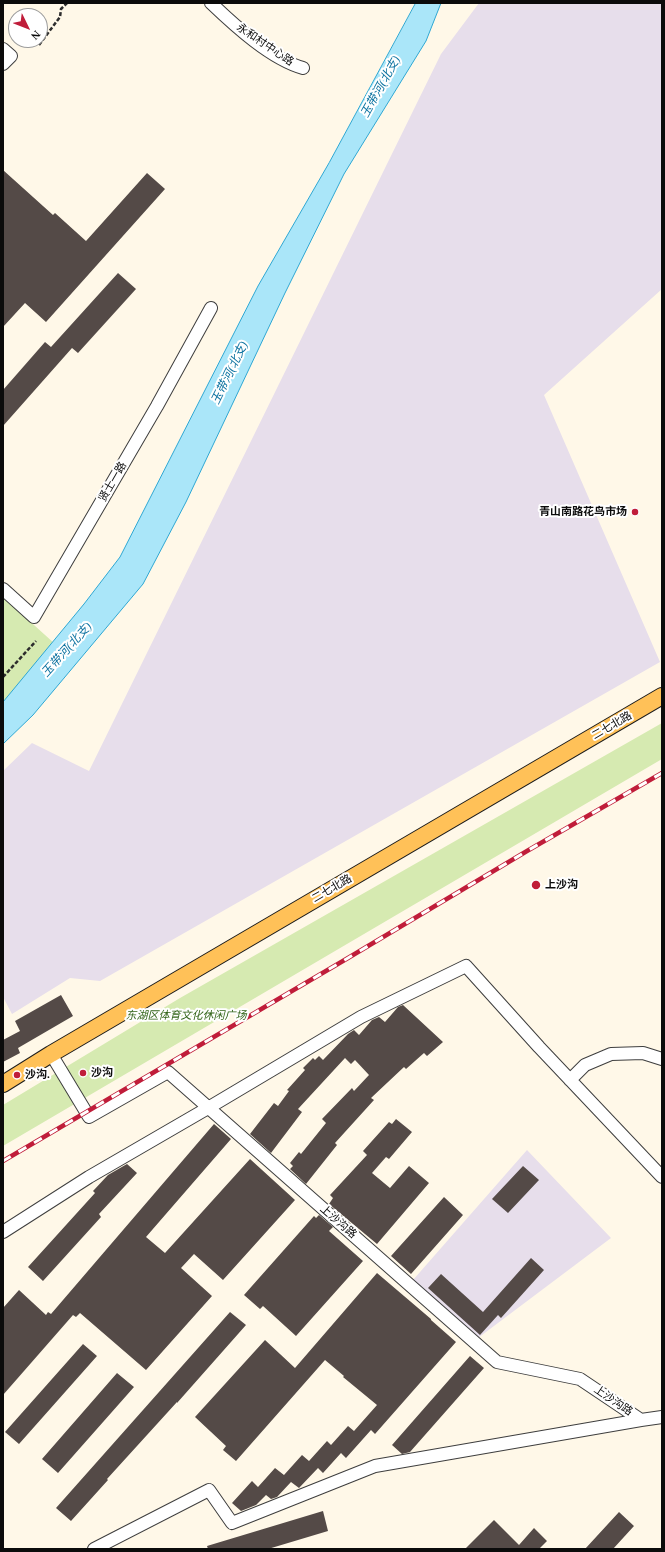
<!DOCTYPE html>
<html>
<head>
<meta charset="utf-8">
<style>
  body { margin:0 }
  #map { position:relative; width:665px; height:1552px; overflow:hidden; background:#fff8e8; font-family:"Times New Roman",serif }
  canvas { display:block }
  .frame { position:absolute; inset:0; border:4px solid #0b0b0b; pointer-events:none }
  .north { position:absolute; left:8px; top:8px; width:40px; height:40px; box-sizing:border-box; background:#fff; border:1px solid #9d9d9d; border-radius:50%; rotate:133deg; font-size:11px; font-weight:700; line-height:16px; text-align:center; color:#0b0b0b }
  .north::after { content:''; display:block; margin:auto; width:14px; height:18px; background:#c01d3a; clip-path:polygon(50% 0,100% 100%,50% 72%,0 100%) }
</style>
</head>
<body>
<div id="map">
<canvas width="665" height="1552"></canvas>
<div class="frame"></div>
<div class="north">N</div>
</div>
<script>
const g = document.querySelector('canvas').getContext('2d');
g.lineJoin = 'round';
function paint(path, color) {
  g.fillStyle = color;
  g.fill(path, 'evenodd');
}
function stroke(path, color, width, dash) {
  g.strokeStyle = color;
  g.lineWidth = width;
  g.lineCap = dash ? 'butt' : 'round';
  g.setLineDash(dash || []);
  g.stroke(path);
}
function write(font, color, halo, rows, align = 'center') {
  g.font = font + ' "Times New Roman","Noto Sans SC",serif';
  g.lineWidth = 4;
  g.setLineDash([]);
  g.textBaseline = 'middle';
  g.strokeStyle = halo;
  g.fillStyle = color;
  for (const [text, x, y, turn = 0] of rows) {
    g.save();
    g.translate(x, y);
    g.rotate((+turn || 0) * Math.PI / 180);
    g.textAlign = isNaN(turn) ? turn : align;
    if (halo) g.strokeText(text, 0, 0);
    g.fillText(text, 0, 0);
    g.restore();
  }
}
paint(new Path2D(`
  M 479,3 L 662,3 L 662,289 L 544,395 L 660,662 L 100,981 L 70,978 L 12,1014 L 3,997 L 3,771 L 32,743 L 89,771 L 441,54 Z
  M 527,1150 L 611,1238 L 478,1338 L 413,1280 Z`), '#e7deeb');
paint(new Path2D(`
  M 3,597 L 55,644 L 3,705 Z
  M 662,723 L 662,759 L 3,1146 L 3,1105 L 180,998 Z`), '#d6eab1');
const water = new Path2D(`
  M 416,3 L 441,3 L 426,41 L 344,174 L 285,293 L 186,502 L 143,584 L 33,715 L 3,744 L 3,702 L 84,604 L 120,557 L 258,286 L 329,163 Z`);
paint(water, '#aae6f9');
stroke(water, '#2ea7d3', 1);
paint(new Path2D(`
  M 3,170 L 53,215 L 55,213 L 86,241 L 147,173 L 165,189 L 46,322 L 25,303 L 3,327 Z
  M 118,273 L 136,289 L 78,353 L 72,348 L 3,426 L 3,390 L 45,342 L 51,347 Z
  M 61,995 L 73,1016 L 18,1048 L 20,1053 L 3,1062 L 3,1040 L 20,1031 L 15,1021 Z
  M 403,1005 L 443,1042 L 427,1056 L 424,1053 L 406,1069 L 404,1067 L 371,1098 L 374,1100 L 335,1143 L 337,1145 L 306,1184 L 290,1169 L 293,1166 L 290,1163 L 299,1152 L 301,1154 L 326,1123 L 322,1119 L 352,1088 L 354,1091 L 369,1075 L 355,1060 L 351,1064 L 345,1058 L 298,1109 L 302,1112 L 271,1153 L 250,1134 L 274,1103 L 278,1106 L 289,1091 L 287,1090 L 305,1070 L 303,1068 L 313,1058 L 315,1060 L 319,1056 L 323,1060 L 348,1034 L 354,1030 L 359,1035 L 372,1020 L 379,1017 L 385,1022 L 398,1007 Z
  M 396,1119 L 412,1132 L 389,1159 L 386,1157 L 372,1173 L 390,1188 L 409,1166 L 429,1183 L 377,1244 L 329,1204 L 333,1198 L 330,1195 L 367,1155 L 363,1151 L 389,1122 L 392,1124 Z
  M 214,1124 L 231,1139 L 146,1237 L 165,1253 L 250,1159 L 295,1200 L 223,1280 L 194,1254 L 181,1268 L 212,1296 L 146,1370 L 80,1313 L 76,1317 L 73,1315 L 3,1395 L 3,1308 L 19,1290 L 46,1315 L 48,1312 L 51,1314 Z
  M 127,1164 L 137,1173 L 99,1214 L 101,1217 L 43,1281 L 28,1267 L 95,1193 L 93,1191 L 108,1175 Z
  M 523,1166 L 539,1180 L 508,1213 L 492,1199 Z
  M 444,1197 L 463,1215 L 411,1274 L 391,1256 Z
  M 319,1215 L 333,1227 L 329,1231 L 363,1261 L 296,1336 L 263,1306 L 260,1309 L 244,1295 L 314,1216 L 316,1218 Z
  M 531,1258 L 544,1270 L 501,1318 L 498,1315 L 480,1335 L 428,1288 L 441,1274 L 483,1312 Z
  M 377,1273 L 431,1319 L 431,1320 L 456,1342 L 375,1434 L 371,1430 L 346,1458 L 341,1453 L 323,1473 L 318,1468 L 299,1488 L 291,1482 L 277,1497 L 271,1499 L 266,1495 L 256,1505 L 241,1511 L 232,1503 L 252,1481 L 258,1487 L 275,1468 L 284,1475 L 302,1455 L 309,1461 L 327,1441 L 331,1445 L 348,1426 L 354,1431 L 377,1405 L 343,1377 L 344,1376 L 325,1360 L 236,1461 L 223,1450 L 226,1446 L 195,1417 L 265,1340 L 295,1368 Z
  M 230,1312 L 246,1325 L 177,1403 L 177,1402 L 107,1479 L 108,1480 L 71,1521 L 56,1508 Z
  M 83,1344 L 97,1356 L 19,1444 L 5,1432 Z
  M 470,1356 L 484,1368 L 410,1452 L 402,1454 L 392,1445 Z
  M 117,1373 L 134,1387 L 58,1473 L 42,1459 Z
  M 323,1511 L 328,1531 L 268,1549 L 208,1549 L 207,1546 Z
  M 619,1512 L 634,1526 L 613,1549 L 585,1549 Z
  M 494,1520 L 519,1545 L 534,1528 L 547,1541 L 539,1549 L 465,1549 Z`), '#544a47');
const minor = new Path2D(`
  M 211,3 C 235,26 271,59 303,68
  M 3,49 L 11,56 L 3,64
  M 3,589 L 34,617 L 157,406 L 211,308
  M 51,1054 L 89,1117 L 168,1072 L 497,1362 L 580,1379 L 641,1420 L 662,1417
  M 570,1080 L 585,1065 L 611,1054 L 643,1053 L 662,1059
  M 3,1232 L 89,1177 L 208,1108 L 361,1017 L 466,966 L 539,1047 L 662,1177
  M 94,1549 L 209,1490 L 232,1523 L 375,1466 L 641,1420`);
const major = new Path2D(`
  M 3,1084 L 51,1054 L 662,696`);
stroke(minor, '#3e3e3e', 14);
stroke(major, '#1c1c1c', 18);
stroke(new Path2D(`
  M 39,45 L 60,17 L 61,9 L 67,3
  M 3,677 L 36,641`), '#2d2d2d', 2.5, [4, 2]);
stroke(minor, '#fff', 12);
stroke(major, '#ffc158', 16);
const rail = new Path2D(`
  M 3,1161 L 348,958 L 527,851 L 662,773`);
stroke(rail, '#c01d3a', 4.5);
stroke(rail, '#fff', 3, [9]);
for (const [x, y, r, color] of [
  [635,512,4,"#c01d3a"],
  [536,885,5,"#c01d3a"],
  [83,1073,4,"#c01d3a"],
  [17,1075,4,"#c01d3a"]
]) {
  const dot = new Path2D();
  dot.arc(x, y, r, 0, 2 * Math.PI);
  g.fillStyle = color;
  g.fill(dot);
  stroke(dot, '#fff', 1.5);
}
write('11px', '#0b0b0b', '#fff', [
  ["永和村中心路",265,45,34],
  ["贤士一路",113,482,-60],
  ["二七北路",612,726,-30],
  ["二七北路",332,889,-30],
  ["上沙沟路",338,1222,41],
  ["上沙沟路",613,1401,34]
]);
write('bold 11px', '#0b0b0b', '#fff', [
  ["青山南路花鸟市场",627,512,"right"],
  ["上沙沟",545,885],
  ["沙沟",91,1073],
  ["沙沟.",25,1075]
], 'left');
write('italic 11px', '#326419', '#fff', [
  ["东湖区体育文化休闲广场",186,1016]
]);
write('italic 12px', '#0f74a1', '#fff', [
  ["玉带河(北支)",381,87,-61],
  ["玉带河(北支)",230,373,-64],
  ["玉带河(北支)",67,650,-48]
]);
</script>
</body>
</html>
